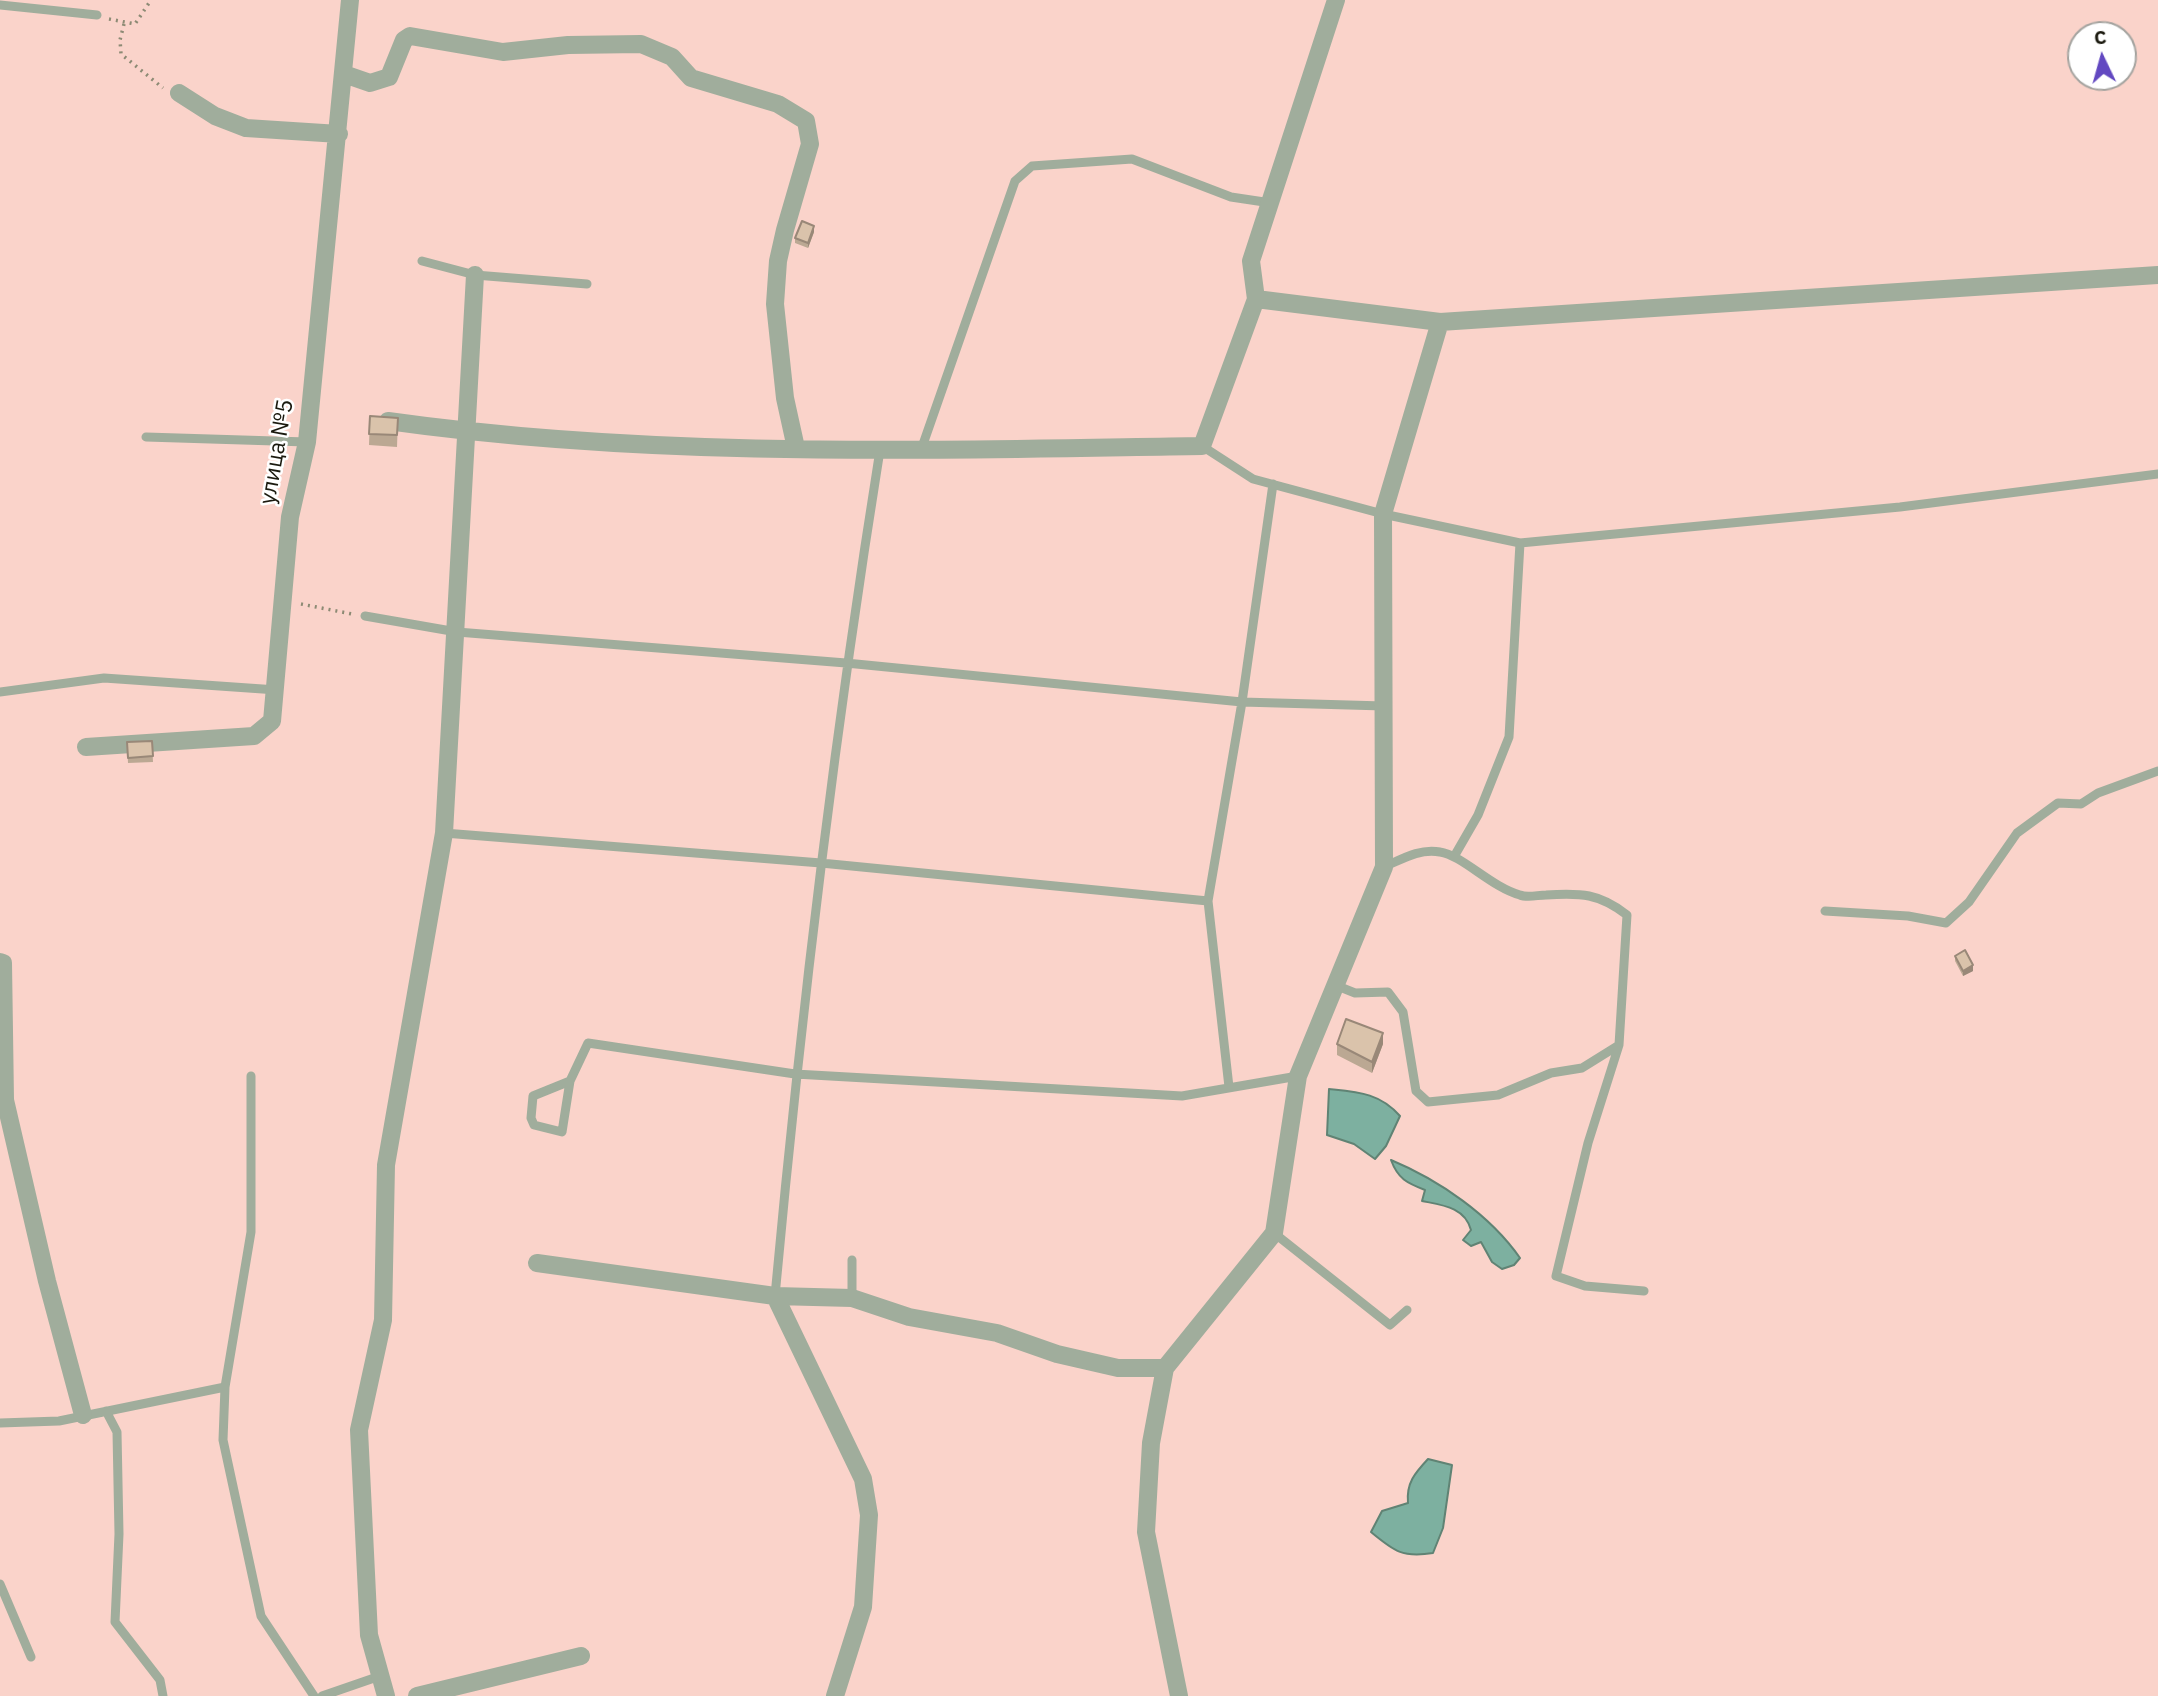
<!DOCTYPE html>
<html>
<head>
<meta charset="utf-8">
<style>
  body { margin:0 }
  #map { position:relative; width:2158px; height:1696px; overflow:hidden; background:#f2efd0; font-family:"IBM Plex Sans",sans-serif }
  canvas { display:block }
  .north { position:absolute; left:2067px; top:21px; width:70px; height:70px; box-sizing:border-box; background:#fff; border:2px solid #a4a39f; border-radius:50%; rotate:355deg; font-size:19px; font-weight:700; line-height:28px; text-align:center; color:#1b1a0f }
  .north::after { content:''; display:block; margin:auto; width:24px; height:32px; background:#6248c1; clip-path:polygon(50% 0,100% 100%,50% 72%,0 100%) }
</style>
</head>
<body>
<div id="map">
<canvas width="2158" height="1696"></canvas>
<div class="north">С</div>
</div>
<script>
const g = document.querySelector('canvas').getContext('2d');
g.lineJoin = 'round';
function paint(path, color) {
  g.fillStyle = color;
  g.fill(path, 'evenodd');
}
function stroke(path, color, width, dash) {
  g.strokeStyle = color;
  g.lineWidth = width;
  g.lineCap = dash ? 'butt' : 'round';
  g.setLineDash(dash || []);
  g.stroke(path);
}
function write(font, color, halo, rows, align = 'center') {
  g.font = font + ' "IBM Plex Sans",sans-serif';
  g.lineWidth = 5;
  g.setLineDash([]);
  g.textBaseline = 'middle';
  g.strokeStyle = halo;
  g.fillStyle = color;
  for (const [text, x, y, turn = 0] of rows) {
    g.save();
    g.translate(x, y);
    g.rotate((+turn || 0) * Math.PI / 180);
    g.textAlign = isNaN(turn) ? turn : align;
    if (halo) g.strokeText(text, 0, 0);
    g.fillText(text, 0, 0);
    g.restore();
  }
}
paint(new Path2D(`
  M 0,0 L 2158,0 L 2158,1696 L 0,1696 ZM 2081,35 L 2123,35 L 2123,77 L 2081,77 Z`), '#fad3ca');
const water = new Path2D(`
  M 1329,1089 C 1358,1092 1380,1093 1400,1116 L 1386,1146 L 1375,1159 L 1354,1144 L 1327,1135 Z
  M 1391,1160 C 1439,1180 1490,1215 1520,1258 L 1514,1265 L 1502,1269 L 1492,1262 L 1481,1242 L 1471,1246 L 1463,1240 L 1471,1230 C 1465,1207 1442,1205 1422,1201 L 1425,1190 C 1407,1183 1398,1179 1391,1160 Z
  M 1428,1459 L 1452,1465 L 1443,1528 L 1433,1553 C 1402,1558 1394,1551 1371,1532 L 1382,1511 L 1408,1503 C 1406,1483 1415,1473 1428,1459 Z`);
paint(water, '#7db0a0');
stroke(water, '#608374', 2);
stroke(new Path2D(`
  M 109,19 L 135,24 L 151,0
  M 124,24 L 120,40 L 121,54 L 163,88
  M 301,604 L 352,614`), '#8c8a74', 3.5, [2, 5]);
stroke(new Path2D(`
  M 0,5 L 97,15
  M 422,261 L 475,275 L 587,284
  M 146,437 L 307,442
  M 1202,446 L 1253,479 L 1383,514 L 1520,543 L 1900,507 L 2158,474
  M 921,450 L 1015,181 L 1032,166 L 1132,159 L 1231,197 L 1271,203
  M 365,616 L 457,632 L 846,663 L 1242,702 L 1384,706
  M 0,692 L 104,678 L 277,690
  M 444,833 L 821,863 L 1208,901
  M 1455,855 L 1478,815 L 1509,737 L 1520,543
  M 1384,867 C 1402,859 1420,848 1440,852 C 1462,855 1491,887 1520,895 C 1527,898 1538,895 1546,895 C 1581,893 1599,893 1627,915 L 1619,1045 L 1588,1143 L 1556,1276 L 1585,1286 L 1644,1291
  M 1825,911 L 1908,916 L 1946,923 L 1969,902 L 2017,833 L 2058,803 L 2081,804 L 2098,793 L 2158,771
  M 1335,985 L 1355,993 L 1388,992 L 1403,1012 L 1416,1091 L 1428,1102 L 1498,1095 L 1551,1073 L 1582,1068 L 1619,1045
  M 251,1076 L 251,1232 L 225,1387 L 223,1440 L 261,1616 L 314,1696
  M 570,1081 L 533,1096 L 531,1118 L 534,1125 L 562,1132 L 570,1081 L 588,1043 L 795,1074 L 1182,1096 L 1298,1076
  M 1229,1087 L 1208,901 L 1242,702 L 1273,484
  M 1274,1233 L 1390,1325 L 1407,1310
  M 775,1296 C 801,1013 835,731 880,450
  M 852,1298 L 852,1260
  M 106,1411 L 117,1432 L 119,1534 L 115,1622 L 160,1680 L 163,1696
  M 0,1423 L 59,1421 L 225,1387
  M 0,1584 L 31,1657
  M 322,1696 L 380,1676`), '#a0ad9c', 9);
stroke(new Path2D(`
  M 344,74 L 370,83 L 389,77 L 404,40 L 410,36 L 503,52 L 568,45 L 641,44 L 672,57 L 691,78 L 778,104 L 806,121 L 810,144 L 785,230 L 778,261 L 775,304 L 785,398 L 796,448
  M 179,93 L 215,116 L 246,128 L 339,134
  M 1256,299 L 1251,261 L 1336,0
  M 388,421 C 657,459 931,450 1202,446 L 1256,299 L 1440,322 L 2158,275
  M 86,747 L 254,736 L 272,721 L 290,517 L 307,442 L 350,0
  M 0,962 L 3,963 L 5,1100 L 47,1281 L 83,1415
  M 537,1263 L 775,1296 L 852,1298 L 909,1317 L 997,1333 L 1057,1354 L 1118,1368 L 1165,1368
  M 775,1296 L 863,1479 L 869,1515 L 863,1607 L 835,1696
  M 386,1696 L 369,1635 L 359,1430 L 383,1320 L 386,1165 L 444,833 L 475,275
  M 417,1696 L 581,1656
  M 1179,1696 L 1146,1532 L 1151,1443 L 1165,1368 L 1274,1233 L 1298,1076 L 1384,867 L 1383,514 L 1440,322`), '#a0ad9c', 18);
paint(new Path2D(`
  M 814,232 L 808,248 L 795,243 L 795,238 Z
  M 370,416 L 398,418 L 397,447 L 369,445 Z
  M 152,741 L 153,762 L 128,763 L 127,742 Z
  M 1955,956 L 1973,971 L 1963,976 L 1955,961 Z
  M 1337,1044 L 1383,1044 L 1372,1073 L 1337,1055 Z`), '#bba893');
paint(new Path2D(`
  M 814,226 L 814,232 L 808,248 L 808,243 Z
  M 1973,965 L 1973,971 L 1963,976 L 1963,971 Z
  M 1383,1033 L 1383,1044 L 1372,1073 L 1372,1062 Z`), '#998878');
const building = new Path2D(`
  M 802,221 L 814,226 L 808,243 L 795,238 Z
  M 370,416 L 398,418 L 397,435 L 369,434 Z
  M 152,741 L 153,756 L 128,758 L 127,742 Z
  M 1965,950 L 1973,965 L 1963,971 L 1955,956 Z
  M 1346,1019 L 1383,1033 L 1372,1062 L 1337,1044 Z`);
paint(building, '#dac3ab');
stroke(building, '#998878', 2);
write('23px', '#1b1a0f', '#fff', [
  ["улица №5",277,452,-80]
]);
</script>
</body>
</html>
